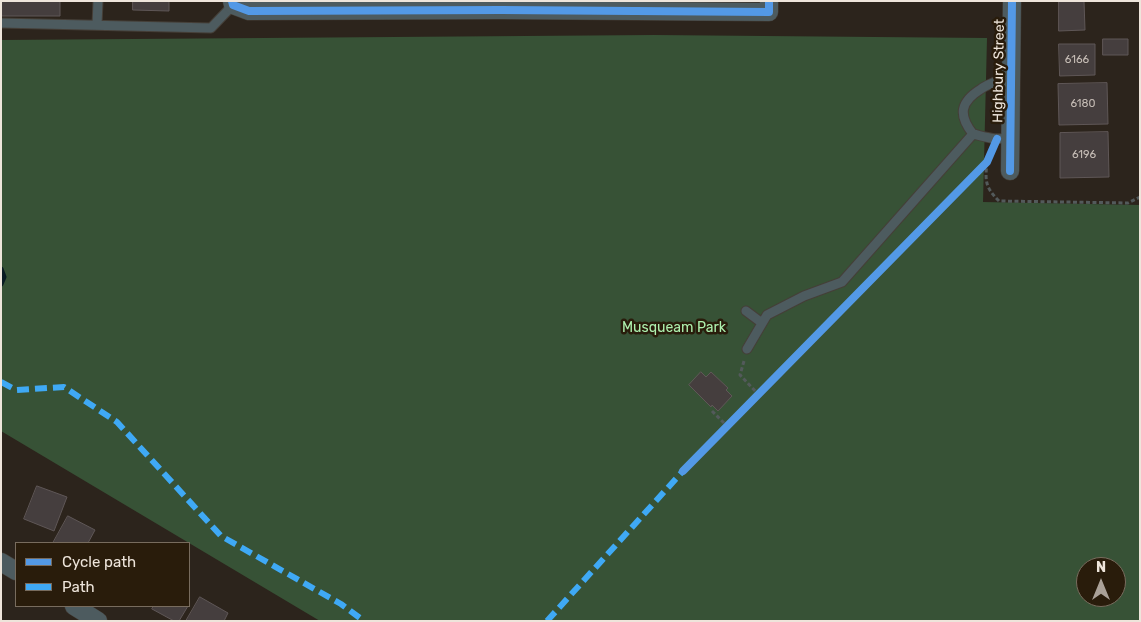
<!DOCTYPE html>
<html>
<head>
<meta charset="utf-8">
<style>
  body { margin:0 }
  #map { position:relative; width:1141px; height:622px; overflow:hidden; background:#2c241c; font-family:Rubik,sans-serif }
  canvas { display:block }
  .frame { position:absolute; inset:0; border:2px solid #eee5db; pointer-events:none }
  .legend { position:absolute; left:15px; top:542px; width:175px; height:65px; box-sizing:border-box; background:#291c0b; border:1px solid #786c5e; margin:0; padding:6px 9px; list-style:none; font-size:15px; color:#eee5db }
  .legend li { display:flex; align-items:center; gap:10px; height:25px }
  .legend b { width:25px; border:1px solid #786c5e }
  .north { position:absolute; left:1076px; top:557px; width:50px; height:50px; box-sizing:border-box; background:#291c0b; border:1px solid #786c5e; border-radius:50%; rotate:0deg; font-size:14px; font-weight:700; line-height:20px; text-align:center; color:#eee5db }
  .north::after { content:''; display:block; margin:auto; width:18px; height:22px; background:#aaa198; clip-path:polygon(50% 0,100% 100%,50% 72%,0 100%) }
</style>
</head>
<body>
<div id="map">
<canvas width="1141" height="622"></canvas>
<div class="frame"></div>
<ul class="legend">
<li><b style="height:6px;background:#5399e6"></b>Cycle path</li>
<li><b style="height:6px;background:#3fa9f5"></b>Path</li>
</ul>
<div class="north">N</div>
</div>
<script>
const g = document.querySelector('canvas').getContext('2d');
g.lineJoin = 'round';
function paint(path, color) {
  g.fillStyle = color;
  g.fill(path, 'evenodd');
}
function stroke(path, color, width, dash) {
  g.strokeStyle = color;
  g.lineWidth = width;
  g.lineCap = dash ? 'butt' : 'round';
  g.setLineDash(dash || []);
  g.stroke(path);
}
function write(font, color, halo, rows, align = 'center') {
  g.font = font + ' Rubik,sans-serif';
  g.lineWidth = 5;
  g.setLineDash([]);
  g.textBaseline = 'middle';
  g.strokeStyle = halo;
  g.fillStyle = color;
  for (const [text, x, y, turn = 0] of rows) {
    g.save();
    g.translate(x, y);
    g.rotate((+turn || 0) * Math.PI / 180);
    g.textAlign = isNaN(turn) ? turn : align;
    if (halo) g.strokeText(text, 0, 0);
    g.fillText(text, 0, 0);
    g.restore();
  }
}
paint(new Path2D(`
  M 654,35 L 987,38 L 983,202 L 1140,205 L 1140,621 L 320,621 L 1,431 L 1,40 ZM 1086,567 L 1116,567 L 1116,597 L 1086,597 Z`), '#375236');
stroke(new Path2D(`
  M 1,269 L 4,277 L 1,284`), '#091b22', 5);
const building = new Path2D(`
  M 2,1 L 60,1 L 60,16 L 2,16 Z
  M 133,1 L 169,1 L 169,11 L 133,10 Z
  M 1059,1 L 1084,1 L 1085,30 L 1059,31 Z
  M 1103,39 L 1128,39 L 1128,55 L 1103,55 Z
  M 1059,44 L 1095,44 L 1095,75 L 1060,76 Z
  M 1107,83 L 1108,124 L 1059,125 L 1058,84 Z
  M 1108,132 L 1109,177 L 1060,178 L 1060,133 Z
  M 701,372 L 706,377 L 711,372 L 728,388 L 726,390 L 732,396 L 718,411 L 712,405 L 711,407 L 689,385 Z
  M 37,486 L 67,497 L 54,531 L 24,519 Z
  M 68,516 L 95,530 L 88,543 L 53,543 Z
  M 200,597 L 228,613 L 224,621 L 186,621 Z
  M 154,606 L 188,606 L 179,621 L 174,621 L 152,609 Z`);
paint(building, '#453e3e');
stroke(building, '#5f5757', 1);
const lane = new Path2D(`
  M 1,23 L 211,28 L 233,5
  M 97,25 L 98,1
  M 1010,69 C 1008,72 1005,75 1002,78 C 996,83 987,84 981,89 C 960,102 958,115 973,134 C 983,136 1001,143 1010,135
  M 746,311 L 762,323
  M 747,349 L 767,315 L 804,296 L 842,282 L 973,134`);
const street = new Path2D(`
  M 232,1 L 233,5 L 249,11 L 501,10 L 769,12 L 769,1
  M 1010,171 L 1012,1
  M 1,562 L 16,571
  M 74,606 L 98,621`);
stroke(lane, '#453f38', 11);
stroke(street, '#453f38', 19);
stroke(new Path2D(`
  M 987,162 C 985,181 985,187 999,201 L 1128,203 L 1140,197
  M 744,361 L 740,375 L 759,395
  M 712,411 L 727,426`), '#535a5b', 3, [4, 2.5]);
stroke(lane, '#4d5b5f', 9);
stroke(street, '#4d5b5f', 18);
stroke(new Path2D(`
  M 1,382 L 16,390 L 64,387 L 117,422 L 221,536 L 341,604 L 364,621
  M 547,621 L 683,471`), '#3fa9f5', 6, [12, 6]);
stroke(new Path2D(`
  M 232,1 L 233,5 L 249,11 L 501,10 L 769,12 L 769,1
  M 1010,171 L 1012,1
  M 683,471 L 987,162 L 997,139`), '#5399e6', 8);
write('11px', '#c4bbb4', null, [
  ["6166",1077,60],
  ["6180",1083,104],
  ["6196",1084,155]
]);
write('14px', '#eee5db', '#291c0b', [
  ["Highbury Street",999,71,-89]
]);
write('14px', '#adf0ae', '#291c0b', [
  ["Musqueam Park",674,328]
]);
</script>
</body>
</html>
